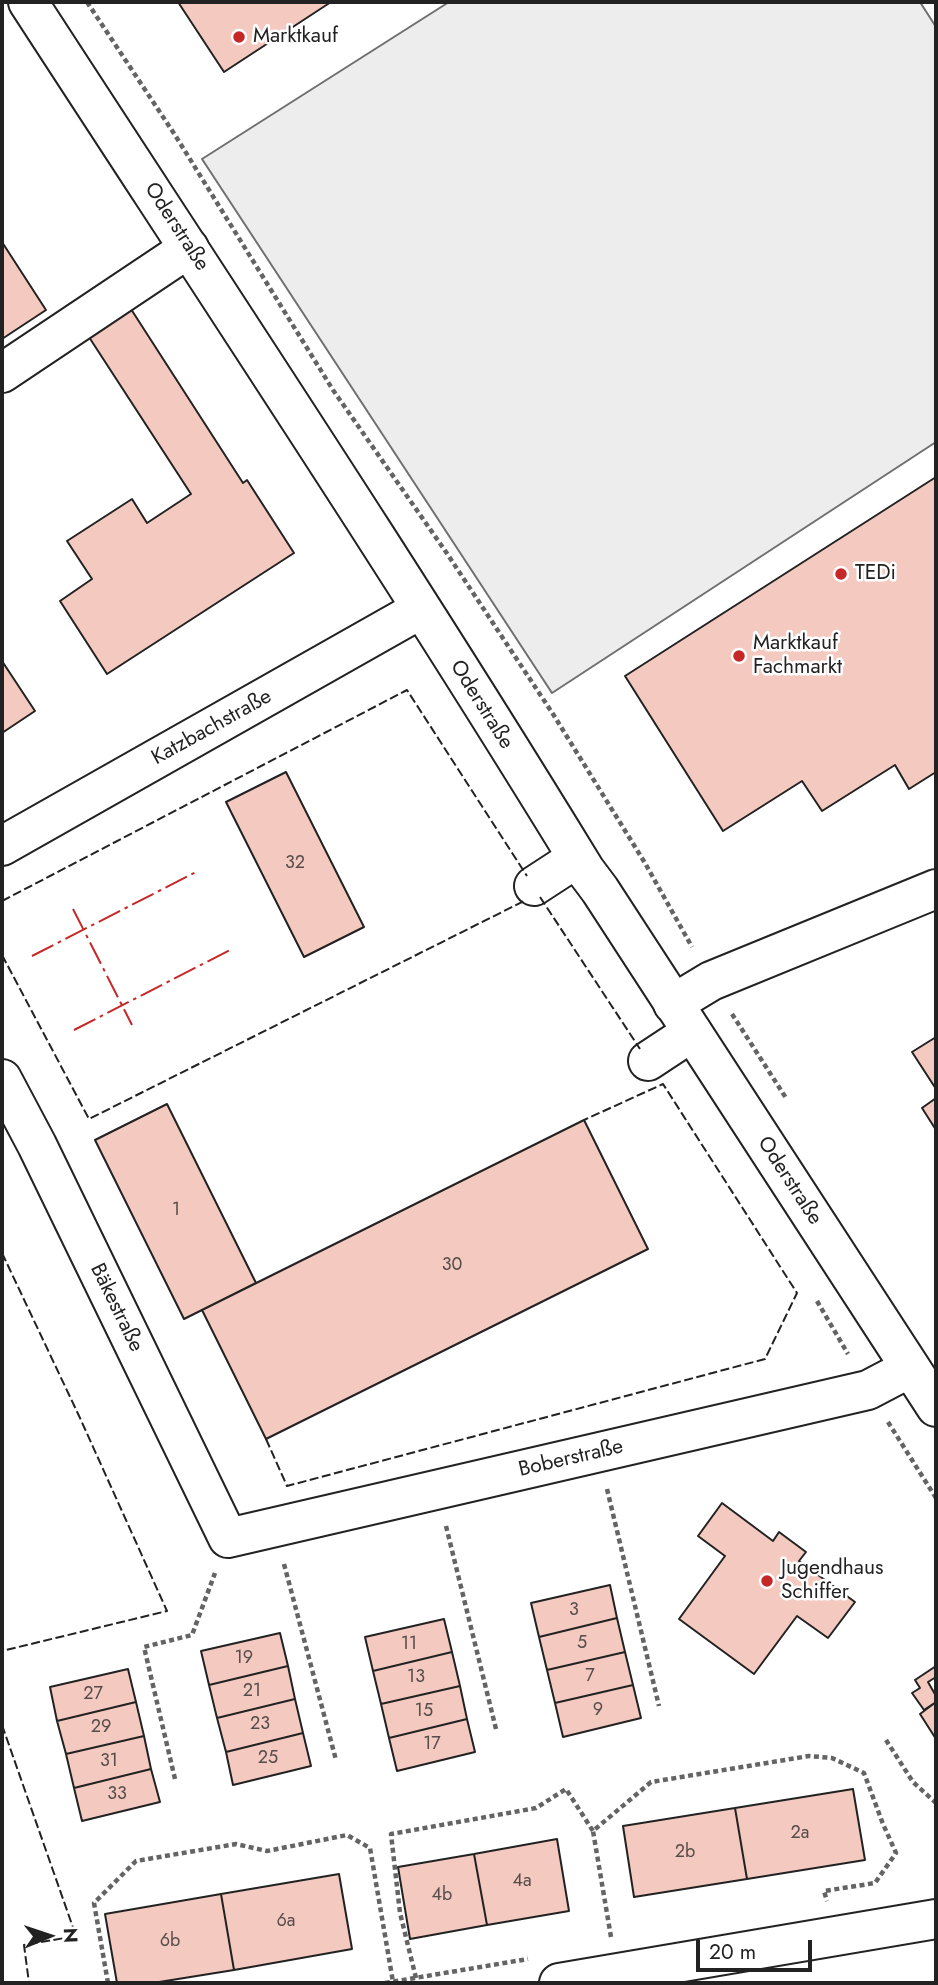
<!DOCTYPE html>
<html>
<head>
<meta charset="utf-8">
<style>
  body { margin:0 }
  #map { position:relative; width:938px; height:1985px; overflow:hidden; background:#fff; font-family:Jost,sans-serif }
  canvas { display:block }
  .frame { position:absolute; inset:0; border:4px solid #222; pointer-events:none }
  .north { position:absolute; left:14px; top:1901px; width:70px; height:70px; -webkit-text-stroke:5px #fff; paint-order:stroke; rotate:88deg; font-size:19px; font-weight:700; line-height:28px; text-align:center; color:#222 }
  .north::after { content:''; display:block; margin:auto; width:24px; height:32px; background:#222; clip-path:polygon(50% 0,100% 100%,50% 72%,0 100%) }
  .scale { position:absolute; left:696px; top:1940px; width:116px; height:32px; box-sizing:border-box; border:4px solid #222; border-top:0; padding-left:9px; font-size:21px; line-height:24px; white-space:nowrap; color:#222; -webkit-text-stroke:5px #fff; paint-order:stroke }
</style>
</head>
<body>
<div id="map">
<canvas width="938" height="1985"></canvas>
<div class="frame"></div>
<div class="north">N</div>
<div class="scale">20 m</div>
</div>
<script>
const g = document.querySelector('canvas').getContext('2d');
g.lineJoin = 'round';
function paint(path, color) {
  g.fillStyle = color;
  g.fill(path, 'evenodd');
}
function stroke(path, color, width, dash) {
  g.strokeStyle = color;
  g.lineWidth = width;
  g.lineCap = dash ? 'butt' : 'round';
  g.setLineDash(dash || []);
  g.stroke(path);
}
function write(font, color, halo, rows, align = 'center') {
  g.font = font + ' Jost,sans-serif';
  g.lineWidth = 5;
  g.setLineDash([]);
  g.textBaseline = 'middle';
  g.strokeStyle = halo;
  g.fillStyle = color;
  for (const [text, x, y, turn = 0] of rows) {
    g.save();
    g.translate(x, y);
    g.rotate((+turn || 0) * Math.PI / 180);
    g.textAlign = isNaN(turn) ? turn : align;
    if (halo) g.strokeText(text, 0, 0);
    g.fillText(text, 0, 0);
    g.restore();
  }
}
const parking = new Path2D(`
  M 449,2 L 920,2 L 936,27 L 936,442 L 552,693 L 202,159 Z`);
paint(parking, '#ededed');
stroke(parking, '#6f6f6f', 2);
const building = new Path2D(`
  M 178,2 L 331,2 L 224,72 Z
  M 2,242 L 46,310 L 2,339 Z
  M 129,306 L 243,483 L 247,480 L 294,553 L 107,674 L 60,601 L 92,579 L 67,541 L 132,499 L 147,523 L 191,494 L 87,334 Z
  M 936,477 L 936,772 L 909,789 L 895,765 L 822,811 L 802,781 L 723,831 L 625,676 Z
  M 2,661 L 35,711 L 2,733 Z
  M 286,772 L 364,927 L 304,957 L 226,802 Z
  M 936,1037 L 936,1089 L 912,1052 Z
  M 936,1098 L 936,1130 L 922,1108 Z
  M 167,1104 L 256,1283 L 184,1319 L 95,1140 Z
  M 584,1120 L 648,1249 L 266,1439 L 202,1310 Z
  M 722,1503 L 773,1541 L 779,1532 L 806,1552 L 799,1561 L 855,1602 L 828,1638 L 797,1616 L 754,1674 L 679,1619 L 725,1556 L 698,1536 Z
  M 610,1585 L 617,1618 L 539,1637 L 531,1603 Z
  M 617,1618 L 625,1652 L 547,1670 L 539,1637 Z
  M 444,1619 L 452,1652 L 373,1671 L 365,1637 Z
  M 280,1633 L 288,1666 L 209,1685 L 201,1651 Z
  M 452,1652 L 460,1686 L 381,1704 L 373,1671 Z
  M 625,1652 L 633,1685 L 555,1703 L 547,1670 Z
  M 288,1666 L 295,1699 L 217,1718 L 209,1685 Z
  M 936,1666 L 936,1677 L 928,1682 L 936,1696 L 936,1702 L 924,1710 L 912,1693 L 920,1688 L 915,1680 Z
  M 128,1669 L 136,1702 L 57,1721 L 50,1687 Z
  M 633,1685 L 641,1718 L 563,1737 L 555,1703 Z
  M 460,1686 L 467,1719 L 389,1738 L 381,1704 Z
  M 295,1699 L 303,1733 L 226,1752 L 217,1718 Z
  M 136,1702 L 144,1736 L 66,1754 L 57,1721 Z
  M 936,1702 L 936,1739 L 920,1714 Z
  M 467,1719 L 475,1752 L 397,1771 L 389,1738 Z
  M 303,1733 L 311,1766 L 233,1785 L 226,1752 Z
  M 144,1736 L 151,1769 L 74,1788 L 66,1754 Z
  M 151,1769 L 160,1802 L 82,1821 L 74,1788 Z
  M 853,1789 L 865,1860 L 747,1879 L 735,1808 Z
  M 735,1808 L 747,1879 L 634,1897 L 623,1826 Z
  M 557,1839 L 569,1911 L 487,1925 L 474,1854 Z
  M 474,1854 L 487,1925 L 410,1939 L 398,1867 Z
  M 339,1874 L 352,1949 L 234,1970 L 221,1894 Z
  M 221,1894 L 234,1970 L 153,1983 L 117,1983 L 105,1914 Z`);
paint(building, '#f3c9c0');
stroke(building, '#222', 2);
const minor = new Path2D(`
  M 2,373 L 189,248
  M 2,846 L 421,609
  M 534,886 L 577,858
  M 673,1004 L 711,981 L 936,889
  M 648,1061 L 692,1032
  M 2,1079 L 37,1145 L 228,1538 L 868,1390 L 910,1368
  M 559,1983 L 936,1919`);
const major = new Path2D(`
  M 28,2 C 215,290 406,577 585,870 L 600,890 L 936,1407`);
stroke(minor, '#222', 42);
stroke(major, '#222', 42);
stroke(new Path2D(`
  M 87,2 L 175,135 L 333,390 L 446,552 L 553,714 L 645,863 L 692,947
  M 732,1014 L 786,1098
  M 817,1301 L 848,1354
  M 888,1422 L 936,1498
  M 607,1489 L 659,1706
  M 446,1526 L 496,1729
  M 284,1564 L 336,1760
  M 886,1740 L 913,1782 L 936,1803
  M 175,1779 L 144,1647 L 192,1635 L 215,1573
  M 611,1937 L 593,1831 L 651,1782 L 809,1756 L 832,1758 L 864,1773 L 883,1824 L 896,1853 L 875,1883 L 824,1891 L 827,1901
  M 416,1978 L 400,1913 L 391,1834 L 536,1808 L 566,1789 L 593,1831
  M 108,1983 L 94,1903 L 136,1861 L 236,1844 L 267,1851 L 347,1835 L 370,1848 L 393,1982
  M 385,1983 L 528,1959`), '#646464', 4.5, [5, 3.5]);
stroke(minor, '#fff', 38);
stroke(major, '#fff', 38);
stroke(new Path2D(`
  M 540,897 L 640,1049
  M 2,901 L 407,690 L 527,876
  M 2,955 L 89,1119 L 526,900
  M 2,1253 L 80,1418 L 167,1611 L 2,1651
  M 266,1439 L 287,1486 L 765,1359 L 797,1293 L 663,1084 L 584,1120
  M 2,1725 L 76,1936 L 24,1945 L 29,1983`), '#222', 2, [9, 3.5]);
stroke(new Path2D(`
  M 73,909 L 132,1025
  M 32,956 L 196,872
  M 74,1030 L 232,949`), '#c62828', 2, [24, 5, 3.5, 5]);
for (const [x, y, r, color] of [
  [239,37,7,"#c62828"],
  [841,574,7,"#c62828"],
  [739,656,7,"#c62828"],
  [767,1581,7,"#c62828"]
]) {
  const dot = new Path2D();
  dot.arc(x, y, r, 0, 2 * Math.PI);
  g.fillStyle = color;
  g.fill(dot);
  stroke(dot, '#fff', 2.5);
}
write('18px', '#564c4a', null, [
  ["32",295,864],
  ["1",176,1211],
  ["30",452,1266],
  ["3",574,1611],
  ["5",582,1644],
  ["11",409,1645],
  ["19",244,1659],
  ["7",590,1677],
  ["13",416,1678],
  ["21",252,1692],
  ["27",93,1695],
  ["9",598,1711],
  ["15",424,1712],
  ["23",260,1725],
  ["29",101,1728],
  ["17",432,1745],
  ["25",268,1759],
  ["31",109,1762],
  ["33",117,1795],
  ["2a",800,1834],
  ["2b",685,1853],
  ["4a",522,1882],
  ["4b",442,1896],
  ["6a",286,1922],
  ["6b",170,1942]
]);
write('21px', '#222', '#fff', [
  ["Marktkauf",253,37],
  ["TEDi",855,574],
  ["Marktkauf",753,644],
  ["Fachmarkt",753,668],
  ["Jugendhaus",781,1569],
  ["Schiffer",781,1593]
], 'left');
write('21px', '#222', '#fff', [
  ["Oderstraße",176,227,57],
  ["Oderstraße",481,705,58],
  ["Katzbachstraße",212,728,-29],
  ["Oderstraße",789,1181,57],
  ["Bäkestraße",116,1308,64],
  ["Boberstraße",571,1459,-13]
]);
</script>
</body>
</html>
